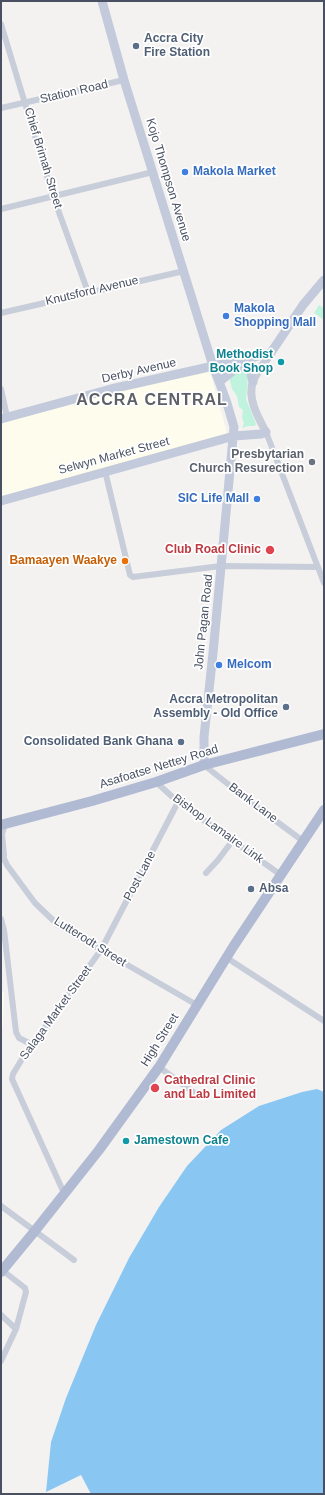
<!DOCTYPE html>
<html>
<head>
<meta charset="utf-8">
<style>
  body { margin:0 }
  #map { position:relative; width:325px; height:1495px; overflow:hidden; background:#f4f2f1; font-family:Helvetica,sans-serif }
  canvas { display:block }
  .frame { position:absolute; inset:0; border:2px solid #485061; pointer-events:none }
</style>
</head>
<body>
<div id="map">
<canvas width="325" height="1495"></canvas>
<div class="frame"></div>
</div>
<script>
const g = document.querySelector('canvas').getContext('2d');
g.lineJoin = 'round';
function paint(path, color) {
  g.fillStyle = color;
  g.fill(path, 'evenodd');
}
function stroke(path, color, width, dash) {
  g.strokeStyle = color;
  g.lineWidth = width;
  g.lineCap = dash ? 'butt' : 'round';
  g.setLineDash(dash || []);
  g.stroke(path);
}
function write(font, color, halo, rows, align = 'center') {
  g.font = font + ' Helvetica,sans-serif';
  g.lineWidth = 3.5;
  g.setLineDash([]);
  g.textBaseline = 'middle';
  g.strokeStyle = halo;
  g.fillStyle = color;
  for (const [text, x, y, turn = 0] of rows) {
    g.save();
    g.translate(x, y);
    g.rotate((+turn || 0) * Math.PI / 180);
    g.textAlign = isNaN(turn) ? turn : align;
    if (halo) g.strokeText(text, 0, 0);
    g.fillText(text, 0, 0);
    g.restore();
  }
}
paint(new Path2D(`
  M 209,368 L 228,437 L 1,497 L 1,423 Z
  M 1,992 L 4,992 L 3,1026 L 1,1031 Z`), '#fefcec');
paint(new Path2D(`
  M 319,305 L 324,308 L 324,320 L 314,313 Z
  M 246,369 L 248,377 L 246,399 L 256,424 L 255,426 L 248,426 L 242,428 L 244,423 L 242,418 L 243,410 L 239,407 L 237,396 L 232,389 L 229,377 L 236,373 L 236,374 L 238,374 L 239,371 Z`), '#bff3dd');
paint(new Path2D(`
  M 317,1089 L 324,1092 L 324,1494 L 91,1494 L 81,1475 L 46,1492 L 51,1442 L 66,1398 L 96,1325 L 129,1258 L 159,1207 L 187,1166 L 221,1130 L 259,1106 L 302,1092 Z`), '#89c7f2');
stroke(new Path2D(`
  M 1,24 L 53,196 L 88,292
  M 1,108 L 124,80
  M 1,209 L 153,172
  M 1,313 L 184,271
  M 1,389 L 7,417
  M 266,432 L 324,583
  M 105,471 L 130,575 L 133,577 L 221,566 L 318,567
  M 204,765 L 253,804 L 303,841
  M 156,782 L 178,802 L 281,875
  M 1,852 L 7,865 L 35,903 L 58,925 L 197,1005
  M 4,855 L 2,834 L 5,824
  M 206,873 L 218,860 L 233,840
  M 1,919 L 4,930 L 16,1032 L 19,1038 L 31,1044
  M 227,958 L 324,1021
  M 159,1067 L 193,1092
  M 64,1193 L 12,1079 L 13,1074 L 31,1044 L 35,1041 L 101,950 L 178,802
  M 1,1206 L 74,1260
  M 1,1315 L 16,1329
  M 1,1361 L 16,1329 L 26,1292 L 25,1288 L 2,1270`), '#c8cdda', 6);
stroke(new Path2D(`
  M 266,432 C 258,417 247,399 253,381 C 256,374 262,366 267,359`), '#c8cdda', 8);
stroke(new Path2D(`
  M 102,1 L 124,80 L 213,366 L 226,400 L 234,427 L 213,653 L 204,737 L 204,765
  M 268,357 L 303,305 L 324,280
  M 247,364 L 250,370 L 253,382
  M 219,382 L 234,370 L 251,363
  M 1,419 L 111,389 L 271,353
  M 1,501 L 234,436 L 261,434 L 266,432`), '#c3cadb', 9);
stroke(new Path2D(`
  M 1,825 L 92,801 L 156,782 L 204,765 L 324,734
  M 1,1272 L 34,1232 L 99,1150 L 159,1067 L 233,947 L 324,810`), '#b0bad2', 10);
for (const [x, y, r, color] of [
  [136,46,4,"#5c6f8a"],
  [185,172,4,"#3f7fe0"],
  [226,316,4,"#3f7fe0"],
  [281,362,4,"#0f9aa8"],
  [312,462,4,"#6b7280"],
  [257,499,4,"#3f7fe0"],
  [270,550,5,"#e0444e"],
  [125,561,4,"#e8710a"],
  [219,665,4,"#3f7fe0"],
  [286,707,4,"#5c6f8a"],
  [181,742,4,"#5c6f8a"],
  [251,889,4,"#5c6f8a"],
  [155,1088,5,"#e0444e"],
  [126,1141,4,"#0f9aa8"]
]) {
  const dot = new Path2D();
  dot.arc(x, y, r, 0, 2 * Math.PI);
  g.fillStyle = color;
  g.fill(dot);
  stroke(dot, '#fff', 1.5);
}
write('bold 12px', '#4e5e75', '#fff', [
  ["Accra City",144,39],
  ["Fire Station",144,53],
  ["Accra Metropolitan",278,700,"right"],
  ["Assembly - Old Office",278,714,"right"],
  ["Consolidated Bank Ghana",173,742,"right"],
  ["Absa",259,889]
], 'left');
write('12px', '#485061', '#fff', [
  ["Station Road",74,92,-13],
  ["Chief Brimah Street",43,158,73],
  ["Kojo Thompson Avenue",168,180,73],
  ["Knutsford Avenue",92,291,-13],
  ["Derby Avenue",139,371,-13],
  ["Selwyn Market Street",114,456,-15],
  ["John Pagan Road",204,622,-84],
  ["Asafoatse Nettey Road",159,767,-17],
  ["Bank Lane",253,803,37],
  ["Bishop Lamaire Link",218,829,36],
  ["Post Lane",140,876,-62],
  ["Lutterodt Street",90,942,32],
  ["Salaga Market Street",56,1013,-54],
  ["High Street",160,1040,-58]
]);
write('bold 12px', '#366cbe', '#fff', [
  ["Makola Market",193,172],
  ["Makola",234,309],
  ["Shopping Mall",234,323],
  ["SIC Life Mall",249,499,"right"],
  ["Melcom",227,665]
], 'left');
write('bold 12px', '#0d838f', '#fff', [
  ["Methodist",273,355],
  ["Book Shop",273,369],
  ["Jamestown Cafe",134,1141,"left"]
], 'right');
write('bold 12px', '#5b616d', '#fff', [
  ["Presbytarian",304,455],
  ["Church Resurection",304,469]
], 'right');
write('bold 12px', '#be3a42', '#fff', [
  ["Club Road Clinic",261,550],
  ["Cathedral Clinic",164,1081,"left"],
  ["and Lab Limited",164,1095,"left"]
], 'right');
write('bold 12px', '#c56008', '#fff', [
  ["Bamaayen Waakye",117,561]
], 'right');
g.letterSpacing = '1px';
write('bold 16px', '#5d6067', '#fff', [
  ["ACCRA CENTRAL",152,401]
]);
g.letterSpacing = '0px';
</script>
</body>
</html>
